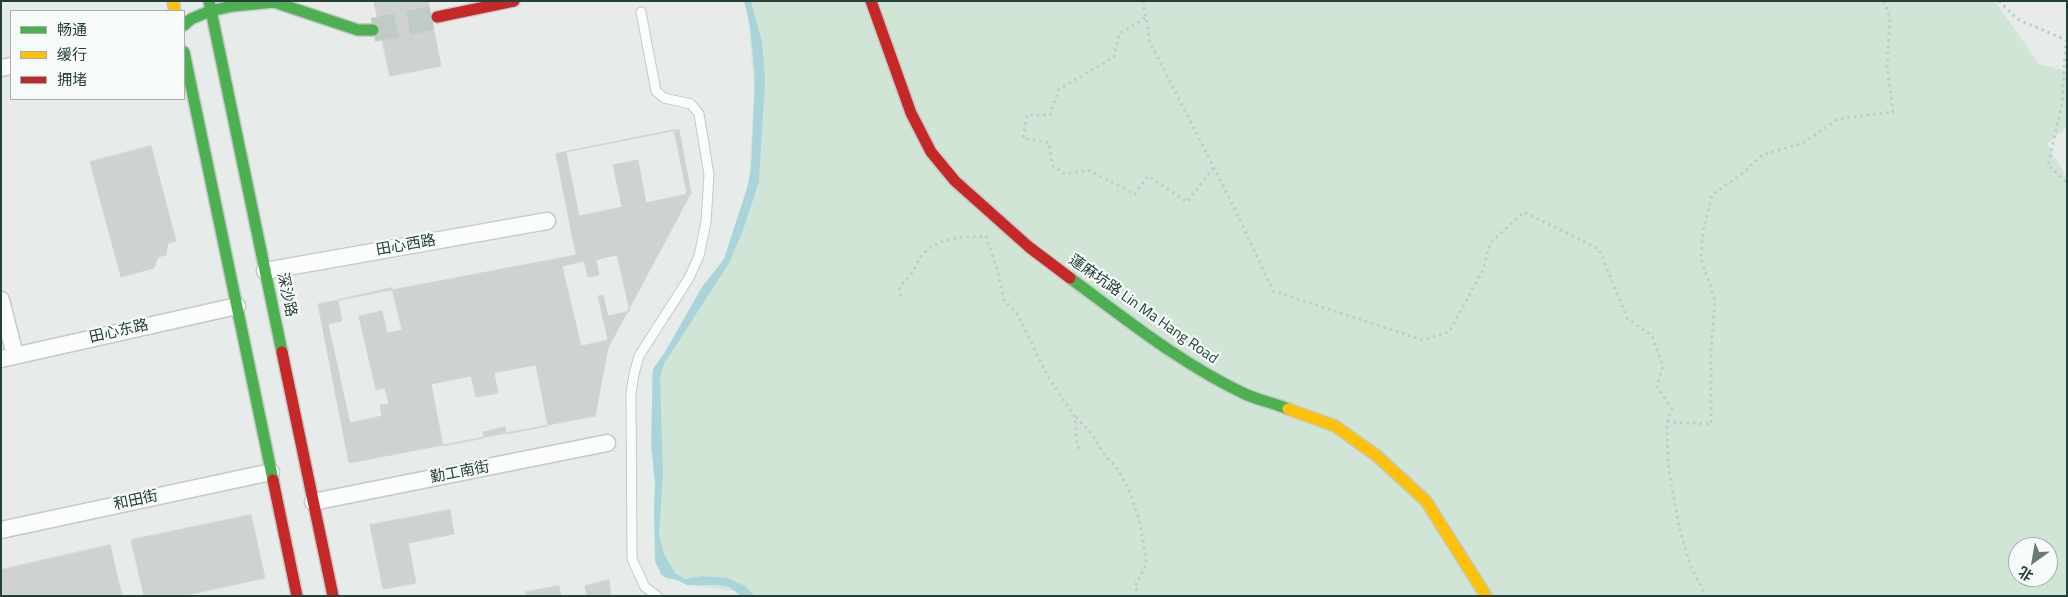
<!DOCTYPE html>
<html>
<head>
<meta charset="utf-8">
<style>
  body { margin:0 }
  #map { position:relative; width:2068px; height:597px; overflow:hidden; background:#e7ecea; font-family:"Titillium Web","Noto Sans SC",sans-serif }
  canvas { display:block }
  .frame { position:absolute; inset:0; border:2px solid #244038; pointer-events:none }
  .legend { position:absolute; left:10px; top:10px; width:175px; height:90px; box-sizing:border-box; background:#f6faf8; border:1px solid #a2b0ab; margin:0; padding:6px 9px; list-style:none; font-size:15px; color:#244038 }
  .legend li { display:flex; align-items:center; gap:10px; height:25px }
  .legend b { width:25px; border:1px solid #a2b0ab }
  .north { position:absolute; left:2008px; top:537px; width:50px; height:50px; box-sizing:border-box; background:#f6faf8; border:1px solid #a2b0ab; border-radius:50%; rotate:212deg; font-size:14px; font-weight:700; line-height:20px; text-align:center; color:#244038 }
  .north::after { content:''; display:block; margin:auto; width:18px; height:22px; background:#687c76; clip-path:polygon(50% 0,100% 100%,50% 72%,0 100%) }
</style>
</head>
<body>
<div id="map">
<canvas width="2068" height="597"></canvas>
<div class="frame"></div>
<ul class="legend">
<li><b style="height:6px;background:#4caf50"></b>畅通</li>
<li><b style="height:6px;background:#ffc107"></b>缓行</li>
<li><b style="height:6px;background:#c62828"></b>拥堵</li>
</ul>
<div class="north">北</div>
</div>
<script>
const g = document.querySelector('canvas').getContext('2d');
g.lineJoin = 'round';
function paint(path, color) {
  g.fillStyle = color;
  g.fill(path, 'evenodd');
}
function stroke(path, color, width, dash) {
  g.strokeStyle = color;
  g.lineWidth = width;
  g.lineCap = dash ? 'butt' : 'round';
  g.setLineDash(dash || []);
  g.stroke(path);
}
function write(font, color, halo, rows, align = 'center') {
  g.font = font + ' "Titillium Web","Noto Sans SC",sans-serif';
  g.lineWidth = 4.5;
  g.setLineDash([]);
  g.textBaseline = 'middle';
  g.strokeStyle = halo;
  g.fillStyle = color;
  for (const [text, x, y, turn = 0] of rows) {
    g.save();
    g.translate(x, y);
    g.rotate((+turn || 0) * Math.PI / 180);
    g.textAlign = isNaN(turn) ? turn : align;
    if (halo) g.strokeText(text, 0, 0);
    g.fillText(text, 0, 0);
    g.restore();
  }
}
paint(new Path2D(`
  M 747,1 L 1995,1 L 2039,64 L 2067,71 L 2067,127 L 2047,144 L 2067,178 L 2067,596 L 741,596 L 737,591 L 687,585 L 661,574 L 651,374 L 672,349 L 724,259 L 751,185 L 762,196 L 749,180 L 754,90 ZM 2018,547 L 2048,547 L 2048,577 L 2018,577 Z`), '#d1e5d7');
paint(new Path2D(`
  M 744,1 L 751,1 L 762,42 L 765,80 L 759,182 L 742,233 L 729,263 L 664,364 L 660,378 L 663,474 L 659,534 L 664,554 L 675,573 L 685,579 L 702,576 L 727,578 L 745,586 L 755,596 L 741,596 L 730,587 L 719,585 L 687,585 L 678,580 L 666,578 L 661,574 L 655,561 L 654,509 L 655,485 L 651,443 L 653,369 L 665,352 L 702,287 L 724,259 L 747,188 L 751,170 L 755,78 L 750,26 Z`), '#a9d4d9');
const building = new Path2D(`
  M 374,1 L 428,1 L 441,66 L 390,76 Z
  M 674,130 L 687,194 L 646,203 L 638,160 L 613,165 L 622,207 L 579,216 L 566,152 Z
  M 679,130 L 691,193 L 608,348 L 595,416 L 349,463 L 318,304 L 576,255 L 556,154 Z
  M 151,146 L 176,241 L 168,243 L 166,255 L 158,257 L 154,268 L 121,277 L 90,162 Z
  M 617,255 L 630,311 L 608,316 L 603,295 L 598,296 L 608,340 L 581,346 L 562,266 L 584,261 L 588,277 L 599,275 L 596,260 Z
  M 392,288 L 402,330 L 387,333 L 382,311 L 359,316 L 376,390 L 385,388 L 389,404 L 380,405 L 382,416 L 350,423 L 328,324 L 342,321 L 338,300 Z
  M 536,365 L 548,426 L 506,434 L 505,427 L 483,432 L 484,438 L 443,446 L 431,384 L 471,376 L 476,397 L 498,393 L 494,373 Z
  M 450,510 L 454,534 L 408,543 L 416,583 L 383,589 L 370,525 Z
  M 251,515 L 265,578 L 182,596 L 144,596 L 131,540 Z
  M 110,545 L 122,596 L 1,596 L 1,570 Z
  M 609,580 L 611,596 L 587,596 L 585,586 Z
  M 559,586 L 561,596 L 527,596 L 526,592 Z`);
paint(building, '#ced3d1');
stroke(building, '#d0d5d3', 1);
stroke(new Path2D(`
  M 373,30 L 437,17`), '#c0cac6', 24, [24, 12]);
const lane = new Path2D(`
  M 641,12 L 656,91 L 664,98 L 691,104 L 699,114 L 709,175 L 706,222 L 699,256 L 689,278 L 639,356 L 634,374 L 631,393 L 632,559 L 645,587 L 657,596`);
const street = new Path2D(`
  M 1,68 L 11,66
  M 265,271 L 547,221
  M 1,300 L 15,355
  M 1,359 L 237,306
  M 313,502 L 607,443
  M 1,530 L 271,472`);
const fast = new Path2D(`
  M 209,1 L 282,352
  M 184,25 L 191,19 L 210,11 L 233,6 L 274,2 L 358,30 L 373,30
  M 184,52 L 273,480
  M 1070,278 C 1126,319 1181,364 1245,394 C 1258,400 1274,403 1288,409`);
const slow = new Path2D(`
  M 173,1 L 175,11
  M 1288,409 L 1335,426 L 1377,456 L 1426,501 L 1486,596`);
const jam = new Path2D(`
  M 871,1 L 911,113 L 931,152 L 955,181 L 1029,247 L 1070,278
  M 437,17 L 514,1
  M 282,352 L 333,596
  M 273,480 L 297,596`);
stroke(lane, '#c4c9c7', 11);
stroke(street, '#c4c9c7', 19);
stroke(fast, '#c2cac7', 14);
stroke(slow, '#c2cac7', 14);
stroke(jam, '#c2cac7', 14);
stroke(new Path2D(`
  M 1143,1 L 1150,42 L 1235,209 L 1273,291 L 1423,340 L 1449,332 L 1483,270 L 1490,243 L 1524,212 L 1599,249 L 1627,318 L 1652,336 L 1663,366 L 1657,386 L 1672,409 L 1667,422 L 1668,464 L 1679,527 L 1691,567 L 1706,596
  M 1999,1 L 2017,19 L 2066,40 L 2062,104 L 2048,165 L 2067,183
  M 1145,18 L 1119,34 L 1114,57 L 1059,89 L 1050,115 L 1027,115 L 1023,138 L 1049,143 L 1052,165 L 1065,174 L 1088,170 L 1135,194 L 1148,176 L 1187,202 L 1213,168
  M 986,236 L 998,272 L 1004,300 L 1018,315 L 1047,375 L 1075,417 L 1076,440 L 1080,452
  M 901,296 L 899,289 C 902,283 907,280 911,274 C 915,269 917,262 921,257 C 935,237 965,236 986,237
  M 1076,417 L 1092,434 L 1106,457 L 1115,465 L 1129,490 L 1139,519 L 1146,556 L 1146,565 L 1135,586 L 1139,596
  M 1667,422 L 1711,424 L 1711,350 L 1715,300 L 1701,259 L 1703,232 L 1712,195 L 1742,174 L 1762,155 L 1803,143 L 1838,119 L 1893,112 L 1887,65 L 1890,18 L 1884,1`), '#c3cbc8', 3, [2.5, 4]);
stroke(lane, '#fbfcfc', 9);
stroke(street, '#fbfcfc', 16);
stroke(fast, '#4caf50', 11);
stroke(slow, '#ffc107', 11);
stroke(jam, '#c62828', 11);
write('15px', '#244038', '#f6faf8', [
  ["田心西路",406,246,-10],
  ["深沙路",286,295,78],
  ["蓮麻坑路 Lin Ma Hang Road",1143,310,35],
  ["田心东路",119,332,-13],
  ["勤工南街",460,473,-11],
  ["和田街",136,501,-12]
]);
</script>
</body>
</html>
